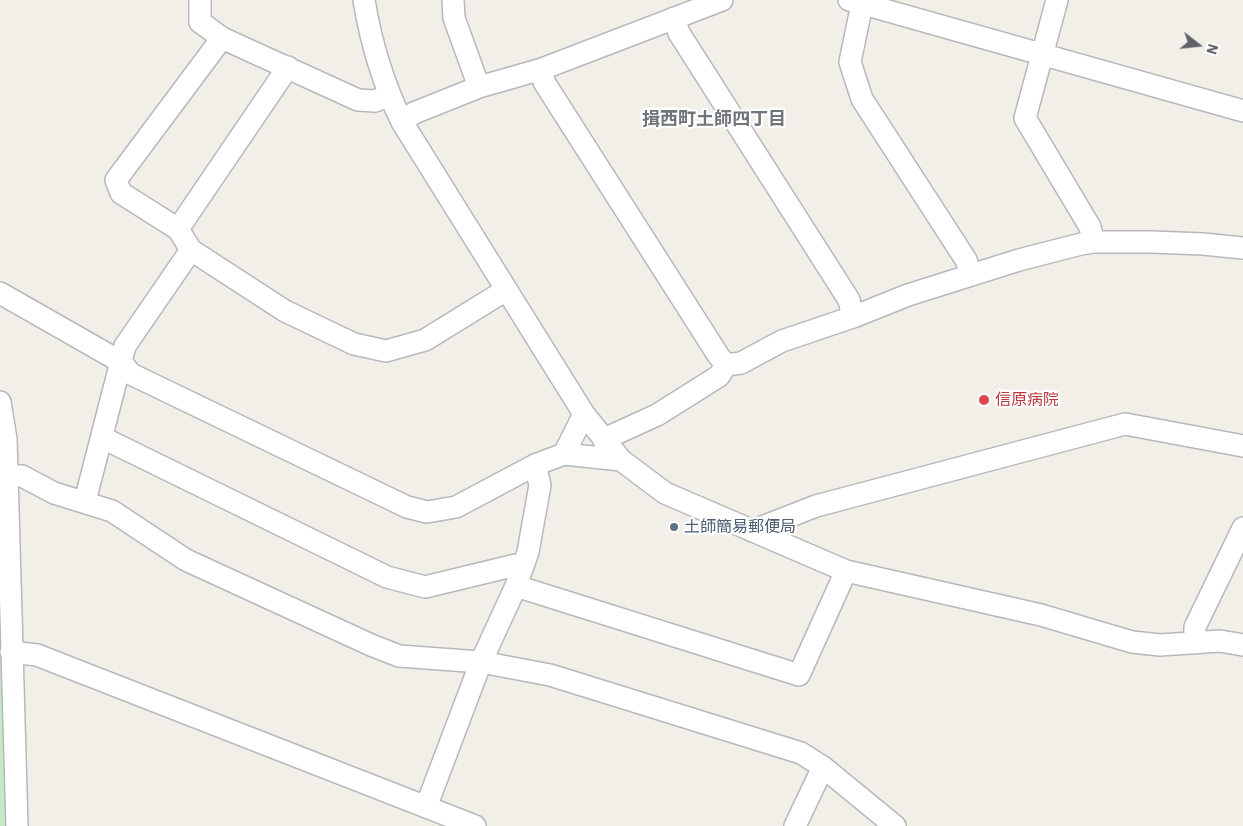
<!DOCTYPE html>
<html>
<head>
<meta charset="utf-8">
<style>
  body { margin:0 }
  #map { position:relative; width:1243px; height:826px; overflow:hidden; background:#f1efe8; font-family:"IBM Plex Sans",sans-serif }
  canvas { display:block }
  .north { position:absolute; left:1173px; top:20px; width:50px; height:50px; -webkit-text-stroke:4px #fff; paint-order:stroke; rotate:106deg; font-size:14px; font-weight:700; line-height:20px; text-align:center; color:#5f6368 }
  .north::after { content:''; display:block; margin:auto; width:18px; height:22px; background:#5f6368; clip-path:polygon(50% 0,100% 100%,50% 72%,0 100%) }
</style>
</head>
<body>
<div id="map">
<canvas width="1243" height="826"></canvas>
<div class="north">N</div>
</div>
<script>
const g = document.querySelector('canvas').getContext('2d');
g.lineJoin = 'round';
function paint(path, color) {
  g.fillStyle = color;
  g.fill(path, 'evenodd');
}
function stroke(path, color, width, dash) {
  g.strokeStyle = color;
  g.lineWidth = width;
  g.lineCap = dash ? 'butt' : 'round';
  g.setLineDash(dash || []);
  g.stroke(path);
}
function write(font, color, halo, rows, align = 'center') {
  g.font = font + ' "IBM Plex Sans","Noto Sans JP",sans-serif';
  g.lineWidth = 4.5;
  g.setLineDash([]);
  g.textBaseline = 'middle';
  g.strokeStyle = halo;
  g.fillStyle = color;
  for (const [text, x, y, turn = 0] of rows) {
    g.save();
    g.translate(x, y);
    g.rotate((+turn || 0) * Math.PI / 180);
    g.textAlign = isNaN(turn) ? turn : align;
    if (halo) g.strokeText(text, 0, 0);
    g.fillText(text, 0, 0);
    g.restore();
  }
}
paint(new Path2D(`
  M 0,514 L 7,826 L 0,826 Z`), '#c5e8c5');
const minor = new Path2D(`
  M 200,0 L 200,22 L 222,38 L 358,100 L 375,101 L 389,95
  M 364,0 C 371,43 383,83 402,122 L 584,414 L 621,460 L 665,493 L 846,571 L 1041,615 L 1132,642 L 1160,645 L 1220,641 L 1243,645
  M 453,0 L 454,18 L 479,87
  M 849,0 L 1243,111
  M 1057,0 L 1025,118 L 1090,227 L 1094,242
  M 862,4 L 850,62 L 862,99 L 966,260 L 971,274
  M 674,18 L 679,33 L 849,300 L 853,317
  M 288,67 L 178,229 L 191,250 L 285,311 L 354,344 L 386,351 L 425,340 L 506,290
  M 542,69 L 544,82 L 718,355 L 726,365
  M 402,122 L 414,113 L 479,87 L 542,69 L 722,0
  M 178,229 L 121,193 L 116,180 L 222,38
  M 0,293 L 121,362 L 131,374 L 407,507 L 427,512 L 456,507 L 535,465 L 564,454 L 584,414
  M 0,402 L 6,439 L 17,826
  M 103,438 L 387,577 L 425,587 L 516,565 L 523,566
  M 604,441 L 613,435 L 657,415 L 719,376 L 726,365 L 741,363 L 782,341 L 853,317 L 908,295 L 1019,260 L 1081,244 L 1094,242 L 1151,242 L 1203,244 L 1243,248
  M 564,454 L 621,460
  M 7,476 L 22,476 L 54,493 L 112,511 L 186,560 L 371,645 L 399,656 L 481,662 L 550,675 L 801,753 L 823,767 L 895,826
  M 85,501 L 125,346 L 191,250
  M 752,531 L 816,506 L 1125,424 L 1243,446
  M 516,586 L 799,675 L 846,571
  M 1195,643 L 1195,627 L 1243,528
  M 11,652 L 37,655 L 475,826
  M 426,807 L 481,662 L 516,586 L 528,552 L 540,485 L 535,465
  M 795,826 L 823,767`);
stroke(minor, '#b5b8bc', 24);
stroke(minor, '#fff', 21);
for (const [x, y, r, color] of [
  [984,400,6,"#e0444e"],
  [674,527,5,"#5c6f8a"]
]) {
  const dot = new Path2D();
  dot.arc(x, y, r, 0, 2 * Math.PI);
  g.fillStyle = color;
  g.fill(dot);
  stroke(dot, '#fff', 2);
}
write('16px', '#be3a42', '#fff', [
  ["信原病院",995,400]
], 'left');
write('16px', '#4e5e75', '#fff', [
  ["土師簡易郵便局",684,527]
], 'left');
write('bold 18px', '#70757a', '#fff', [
  ["揖西町土師四丁目",714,120]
]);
</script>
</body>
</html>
